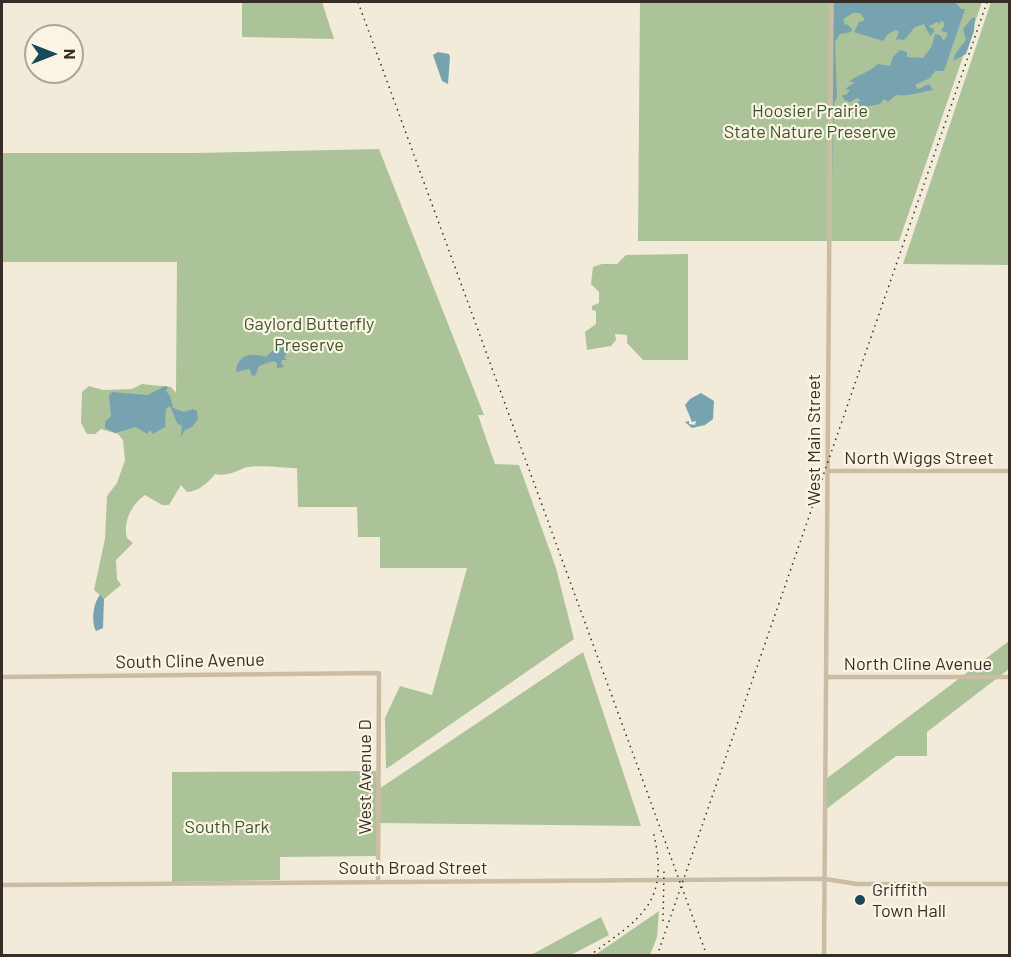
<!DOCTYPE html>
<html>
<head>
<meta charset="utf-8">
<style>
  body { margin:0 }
  #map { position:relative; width:1011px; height:957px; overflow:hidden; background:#f2ebd9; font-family:Barlow,sans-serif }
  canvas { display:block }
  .frame { position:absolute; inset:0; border:3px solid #362e26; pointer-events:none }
  .north { position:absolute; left:24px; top:24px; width:60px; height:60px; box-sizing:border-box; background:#faf4e5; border:2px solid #aca599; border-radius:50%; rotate:90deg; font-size:16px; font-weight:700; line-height:24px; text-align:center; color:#362e26 }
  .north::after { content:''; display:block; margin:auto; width:21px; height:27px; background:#1a4959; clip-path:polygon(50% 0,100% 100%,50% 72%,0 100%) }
</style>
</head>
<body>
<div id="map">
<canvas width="1011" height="957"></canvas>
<div class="frame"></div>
<div class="north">N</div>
</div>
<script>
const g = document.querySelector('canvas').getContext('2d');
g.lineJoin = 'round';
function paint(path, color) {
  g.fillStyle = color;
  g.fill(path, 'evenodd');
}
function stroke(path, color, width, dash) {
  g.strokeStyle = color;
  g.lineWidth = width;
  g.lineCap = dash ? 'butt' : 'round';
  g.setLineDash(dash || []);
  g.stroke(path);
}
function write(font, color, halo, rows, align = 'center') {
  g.font = font + ' Barlow,sans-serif';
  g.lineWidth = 4.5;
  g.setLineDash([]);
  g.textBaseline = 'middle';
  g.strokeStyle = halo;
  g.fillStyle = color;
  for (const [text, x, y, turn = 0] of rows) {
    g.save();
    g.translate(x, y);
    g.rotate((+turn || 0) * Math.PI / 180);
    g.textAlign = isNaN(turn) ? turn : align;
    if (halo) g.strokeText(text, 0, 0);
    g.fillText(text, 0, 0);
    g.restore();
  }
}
paint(new Path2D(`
  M 242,2 L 322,2 L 334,39 L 242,37 Z
  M 640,2 L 982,2 L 899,241 L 638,241 Z
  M 991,2 L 1009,2 L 1009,265 L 903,264 Z
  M 379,149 L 484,415 L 478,415 L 495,464 L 519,465 L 556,568 L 574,639 L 386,769 L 385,718 L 400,686 L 432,695 L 467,568 L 380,568 L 380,537 L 358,537 L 357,507 L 298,507 L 297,468 C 285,468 253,464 244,468 C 237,471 226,477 215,474 C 209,482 198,492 187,492 L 181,485 L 169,505 L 162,505 L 145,495 C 131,505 123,522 127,538 L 133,543 L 116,560 L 117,579 L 121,585 L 104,599 L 94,590 L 105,539 L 107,496 L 117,483 L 125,460 L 123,440 L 118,434 L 101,429 L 95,434 L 87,434 L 81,423 L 82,392 L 89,386 L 103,390 L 132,389 L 142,384 L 171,387 L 176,393 L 177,262 L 2,262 L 2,153 L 195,153 Z
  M 688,254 L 688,360 L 643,360 L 627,343 L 627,335 L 615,334 L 616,340 L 611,346 L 587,350 L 585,332 L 596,324 L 596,311 L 592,310 L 592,306 L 599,303 L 599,292 L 591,284 L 593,267 L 602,264 L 617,264 L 626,255 Z
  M 1009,641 L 1009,669 L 927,732 L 927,756 L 896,756 L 825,810 L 826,779 Z
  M 583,652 L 641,826 L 376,823 L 376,856 L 280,857 L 280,880 L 172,882 L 172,772 L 376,771 L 379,789 Z
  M 659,911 L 657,937 L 650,955 L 595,955 Z
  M 601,917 L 609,935 L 571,955 L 531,955 Z`), '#acc298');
paint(new Path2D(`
  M 834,2 L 955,2 L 961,9 L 965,9 L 944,71 L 935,71 L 930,78 L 915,85 L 918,89 L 929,84 L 933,90 C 920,92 909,97 896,95 L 888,102 L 884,99 L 880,104 L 865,107 L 859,114 L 855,112 L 842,117 L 849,111 L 847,109 L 861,100 L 857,98 L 850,102 L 844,100 L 842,95 L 846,95 L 850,90 L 845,89 L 855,82 L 849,82 C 858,74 869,73 878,64 L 890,66 L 893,57 L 900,50 L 907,52 L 907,57 L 923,58 L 932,46 L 935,34 L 940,35 L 944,41 L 948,33 L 941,31 L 945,24 L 941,20 L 940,24 L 937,22 L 929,26 L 931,29 L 933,27 L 934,32 L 930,36 L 924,24 L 915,27 L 904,40 L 898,39 L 895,42 L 899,32 L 896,30 L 888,34 L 883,41 L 854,32 L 859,22 L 865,20 L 860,13 L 853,13 L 843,19 L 845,25 L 847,24 L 852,29 L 851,32 L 840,34 L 835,42 L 837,97 L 834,103 L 832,183 Z
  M 972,18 L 975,18 L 974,31 L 966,54 L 953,61 L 955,54 L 966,40 L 963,29 Z
  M 438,52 L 449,54 L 450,57 L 448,84 L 442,81 L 433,55 Z
  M 293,340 L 285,346 L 287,353 L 284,358 L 287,360 L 282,360 L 281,363 L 284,367 L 277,368 L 277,363 L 273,361 L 259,366 L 255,376 L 251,375 L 250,369 L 236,372 C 237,355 250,352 266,357 L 279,344 Z
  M 165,386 L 168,387 L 166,391 L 170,396 L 173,408 L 184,412 L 193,409 L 197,411 L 198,419 L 192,427 L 185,430 L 181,437 L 182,426 L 177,423 L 170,406 L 166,409 L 165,427 L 153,434 L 150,430 L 147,434 L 136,427 L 115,433 L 105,428 L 105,422 L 111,416 L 109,395 L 112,392 L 148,395 Z
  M 701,393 L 714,401 L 713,419 L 705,425 L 692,428 L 685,422 L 689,421 L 689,424 L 695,425 L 696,421 L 692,422 L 685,405 L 690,399 Z
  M 100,595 L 104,599 L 103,628 L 96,631 C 91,622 93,603 100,595 Z`), '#77a3b0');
stroke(new Path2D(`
  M 828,471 L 1010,471
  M 2,677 L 379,673 L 378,882
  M 826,677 L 1010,677
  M 2,885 L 797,879 L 825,879 L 857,884 L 1010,884
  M 824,956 L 831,2`), '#cbbda4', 4.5);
stroke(new Path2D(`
  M 358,2 L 707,956
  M 663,921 L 664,870
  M 589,956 C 640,918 671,904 653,831
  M 657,956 L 987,2`), '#362e26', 1.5, [1.5, 4.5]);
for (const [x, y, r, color] of [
  [860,900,6,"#1a4959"]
]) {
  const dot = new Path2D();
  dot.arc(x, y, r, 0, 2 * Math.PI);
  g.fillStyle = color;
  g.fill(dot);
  stroke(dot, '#faf4e5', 2);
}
write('18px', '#3c5529', '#faf4e5', [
  ["Hoosier Prairie",810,111],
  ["State Nature Preserve",810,132],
  ["Gaylord Butterfly",309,324],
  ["Preserve",309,345],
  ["South Park",227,827]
]);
write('18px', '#362e26', '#faf4e5', [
  ["West Main Street",814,440,-90],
  ["North Wiggs Street",919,458],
  ["South Cline Avenue",190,661,-1],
  ["North Cline Avenue",918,664],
  ["West Avenue D",365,777,-90],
  ["South Broad Street",413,868]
]);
write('18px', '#362e26', '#faf4e5', [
  ["Griffith",872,890],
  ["Town Hall",872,911]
], 'left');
</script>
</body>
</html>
